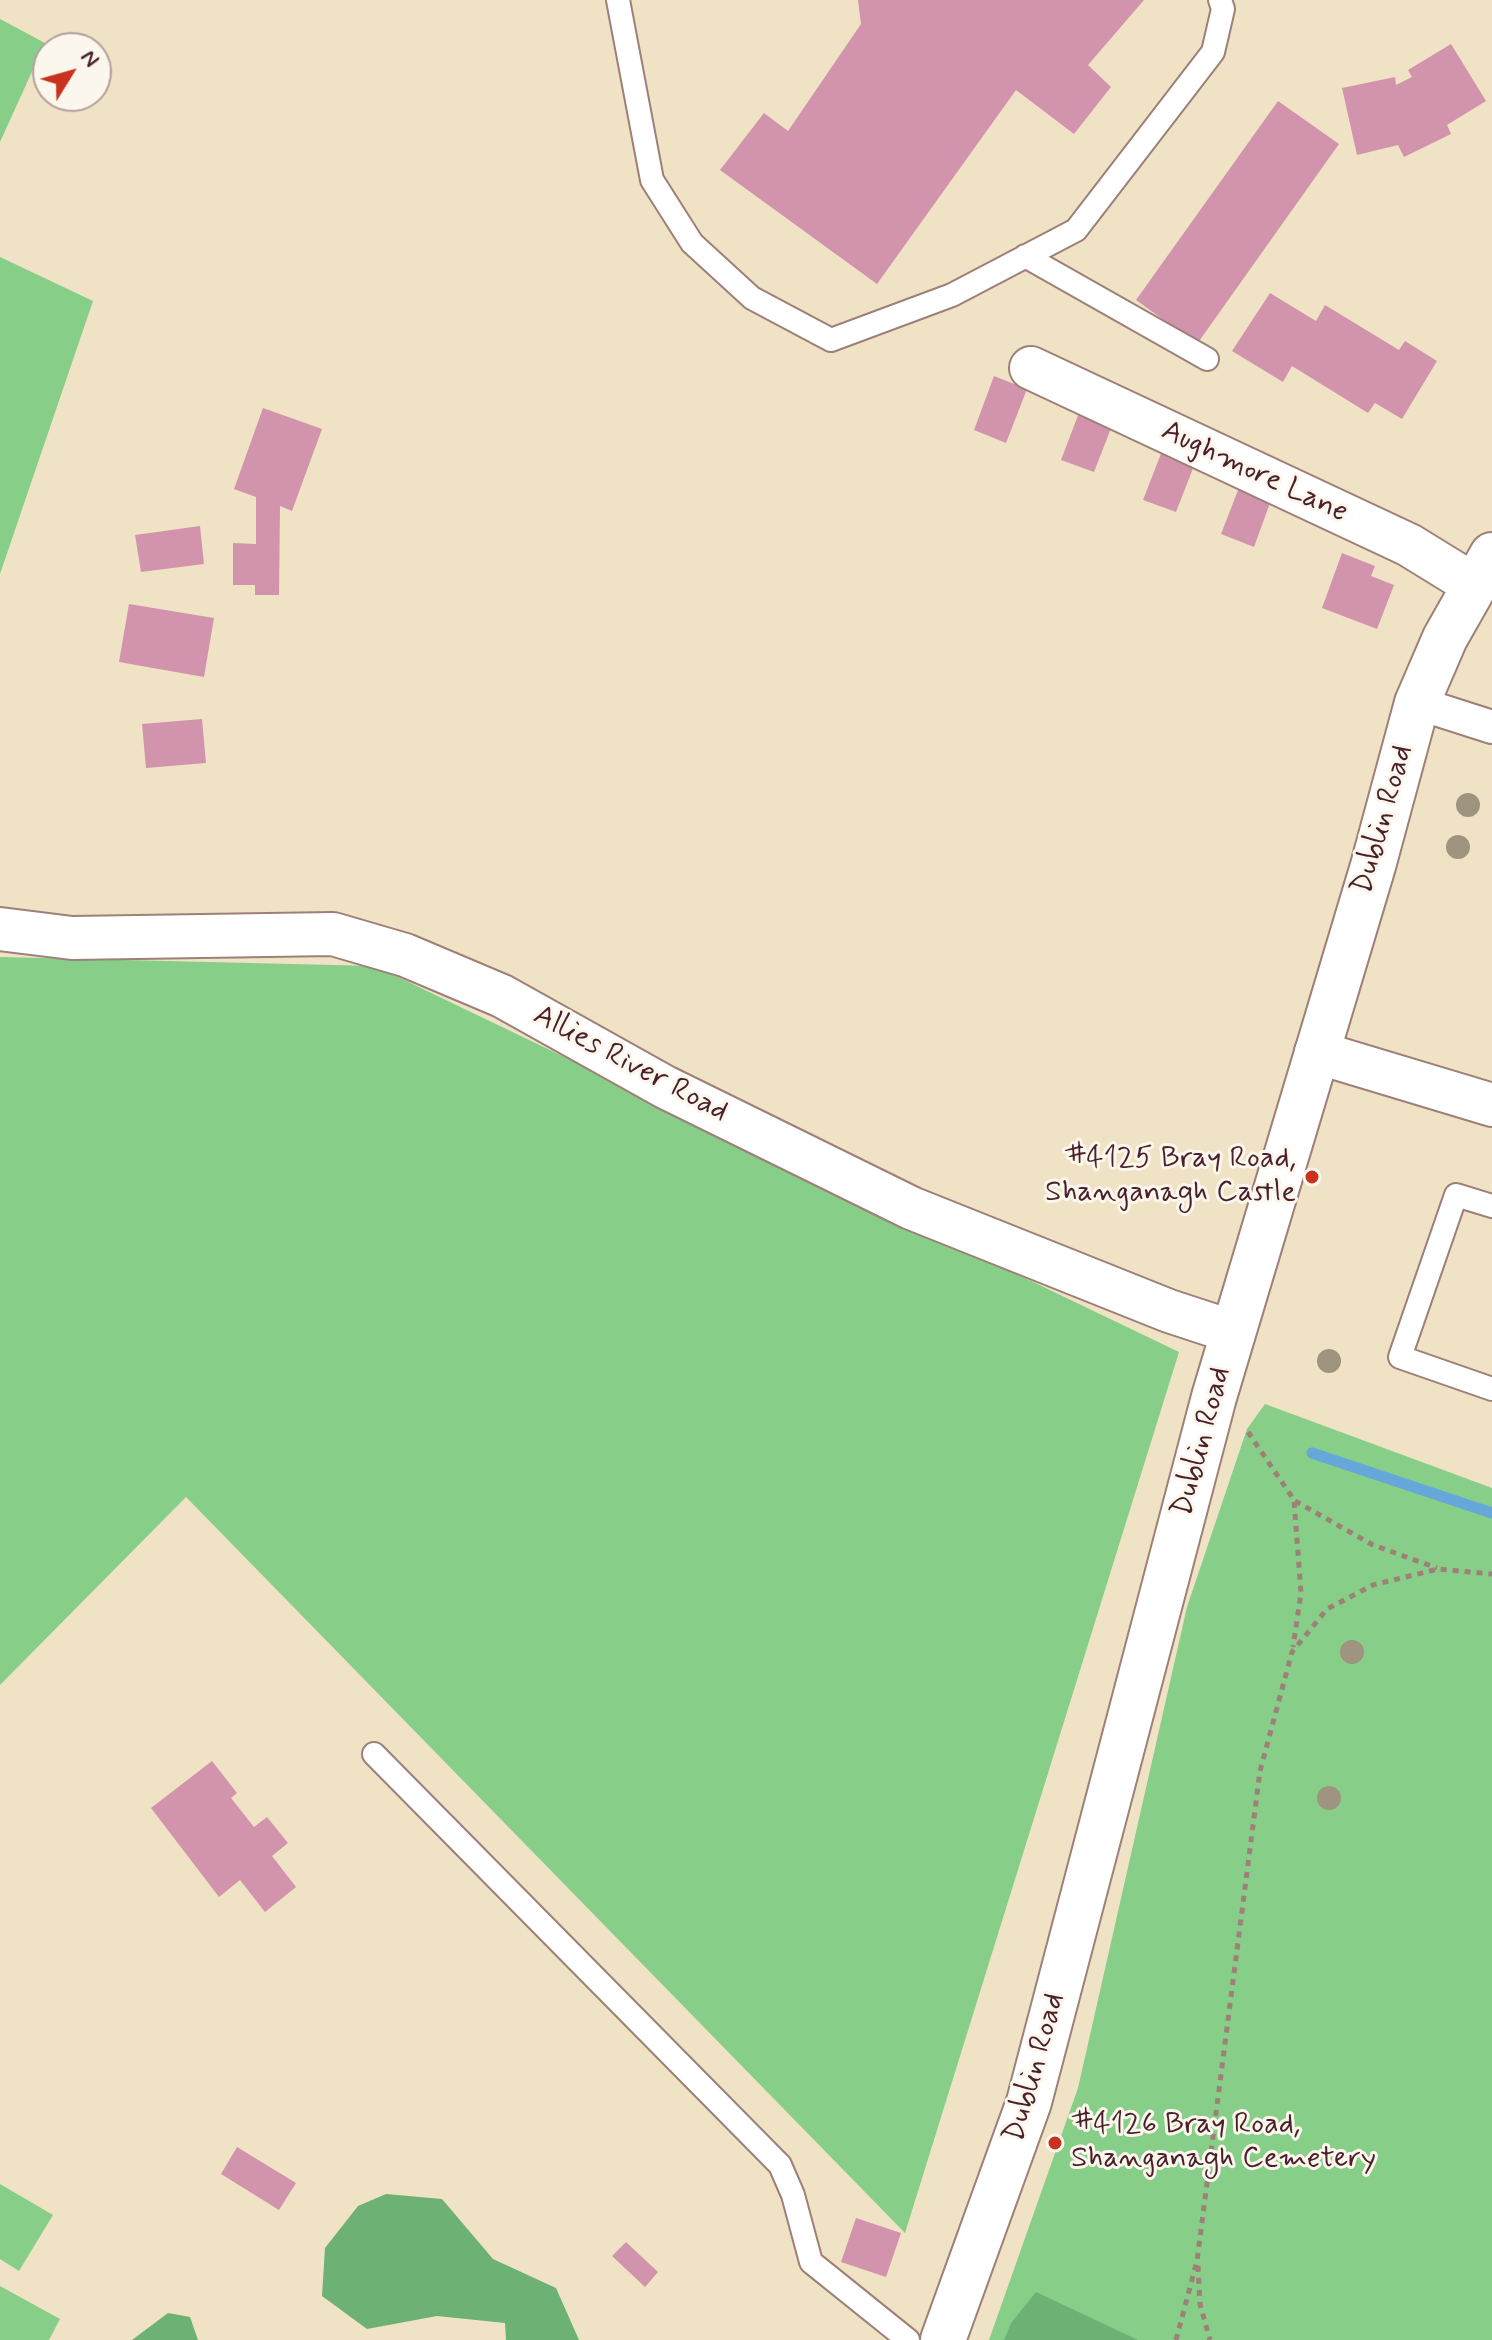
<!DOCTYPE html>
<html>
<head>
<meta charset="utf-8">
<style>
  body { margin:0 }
  #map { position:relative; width:1492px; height:2340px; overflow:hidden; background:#f0e2c4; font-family:Mynerve,sans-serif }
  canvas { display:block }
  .north { position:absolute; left:32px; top:32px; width:80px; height:80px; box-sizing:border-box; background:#fbf7ec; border:2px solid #b4a19f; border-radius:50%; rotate:53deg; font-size:22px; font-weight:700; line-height:32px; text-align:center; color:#4a1f2b }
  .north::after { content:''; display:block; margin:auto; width:28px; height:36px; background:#c8321e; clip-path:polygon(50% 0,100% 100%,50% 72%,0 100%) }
</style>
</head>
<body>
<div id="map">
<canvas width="1492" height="2340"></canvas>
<div class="north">N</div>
</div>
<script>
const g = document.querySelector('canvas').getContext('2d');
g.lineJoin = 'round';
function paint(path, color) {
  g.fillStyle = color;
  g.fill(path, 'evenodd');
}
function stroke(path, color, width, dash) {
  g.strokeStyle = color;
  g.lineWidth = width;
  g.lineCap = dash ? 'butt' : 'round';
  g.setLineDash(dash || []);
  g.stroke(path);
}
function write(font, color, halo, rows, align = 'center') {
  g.font = font + ' Mynerve,sans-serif';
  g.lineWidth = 6;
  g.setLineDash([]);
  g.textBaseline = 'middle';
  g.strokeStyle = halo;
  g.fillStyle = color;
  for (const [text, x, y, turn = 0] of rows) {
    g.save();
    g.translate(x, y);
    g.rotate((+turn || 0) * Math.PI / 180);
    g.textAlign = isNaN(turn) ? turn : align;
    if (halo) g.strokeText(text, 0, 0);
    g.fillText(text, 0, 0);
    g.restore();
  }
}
paint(new Path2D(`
  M 0,19 L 45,43 L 0,142 Z
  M 0,257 L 93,301 L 0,574 Z
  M 0,957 L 375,966 L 1179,1352 L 905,2233 L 186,1497 L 0,1685 Z
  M 1265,1404 L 1492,1488 L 1492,2340 L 989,2340 L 1078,2088 L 1187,1607 L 1247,1429 Z
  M 0,2184 L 53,2215 L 19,2271 L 0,2259 Z
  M 0,2286 L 60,2319 L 49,2340 L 0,2340 Z`), '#87ce89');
paint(new Path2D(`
  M 386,2194 L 442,2199 L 493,2259 L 556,2288 L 579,2340 L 506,2340 L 505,2323 L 437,2316 L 367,2329 L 322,2296 L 325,2248 L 358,2206 Z
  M 1036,2292 L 1138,2340 L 1004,2340 L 1011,2323 Z
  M 168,2313 L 190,2317 L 198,2340 L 132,2340 Z`), '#6db175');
stroke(new Path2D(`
  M 1312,1453 L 1492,1513`), '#66a7d9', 11);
paint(new Path2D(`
  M 858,0 L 1144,0 L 1088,65 L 1111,87 L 1074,134 L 1016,90 L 877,284 L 720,170 L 764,113 L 788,131 L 861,24 Z
  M 1451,44 L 1486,101 L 1447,125 L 1451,134 L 1404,157 L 1398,145 L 1357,155 L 1342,88 L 1395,77 L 1396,85 L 1412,77 L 1408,70 Z
  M 1278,101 L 1339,144 L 1197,344 L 1136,300 Z
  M 1270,293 L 1316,321 L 1325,305 L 1399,350 L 1405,341 L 1437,361 L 1402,419 L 1375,403 L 1368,413 L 1292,366 L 1283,382 L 1232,351 Z
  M 994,376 L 1027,389 L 1006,443 L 974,430 Z
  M 1082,405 L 1115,418 L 1094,472 L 1061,460 Z
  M 263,408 L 322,429 L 292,511 L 280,506 L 279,595 L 255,595 L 255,585 L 233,585 L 233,543 L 256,544 L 256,497 L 234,489 Z
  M 1164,446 L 1197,458 L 1176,512 L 1143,500 Z
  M 1242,480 L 1274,492 L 1254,547 L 1221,534 Z
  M 200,526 L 204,564 L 141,572 L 135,535 Z
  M 1342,553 L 1375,566 L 1371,576 L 1394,585 L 1377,629 L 1322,608 Z
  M 129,604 L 214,618 L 204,677 L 119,662 Z
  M 202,719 L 206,763 L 146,768 L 142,724 Z
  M 212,1761 L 237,1793 L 231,1798 L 254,1827 L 267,1817 L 288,1843 L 272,1856 L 296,1887 L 265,1912 L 240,1880 L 219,1897 L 151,1808 Z
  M 237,2147 L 296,2183 L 279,2210 L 221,2174 Z
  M 856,2218 L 901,2233 L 886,2277 L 841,2262 Z
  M 626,2242 L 658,2272 L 645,2287 L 612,2256 Z`), '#d294ad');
const service = new Path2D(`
  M 618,0 L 652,180 L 692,243 L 752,298 L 831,340 L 952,295 L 1076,230 L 1213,52 L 1223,9 L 1220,0
  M 1025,256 L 1207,359
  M 1492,1206 L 1456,1195 L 1400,1357 L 1492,1389
  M 374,1754 L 780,2165 L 793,2195 L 811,2262 L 908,2340`);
const pedestrian = new Path2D(`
  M 1417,703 L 1492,727`);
const minor = new Path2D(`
  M 1031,368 L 1409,545 L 1474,585
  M 0,929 L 72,938 L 333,934 L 405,955 L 502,996 L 665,1087 L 911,1208 L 1169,1311 L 1233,1332
  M 1316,1052 L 1492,1105`);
const secondary = new Path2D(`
  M 943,2340 L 1029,2102 L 1214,1397 L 1373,866 L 1417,703 L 1445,638 L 1492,555`);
stroke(service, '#9d8078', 26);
stroke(pedestrian, '#9d8078', 36);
stroke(minor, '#9d8078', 46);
stroke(secondary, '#9d8078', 48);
stroke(new Path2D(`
  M 1248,1432 L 1294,1500 L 1301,1593 L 1293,1647
  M 1295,1501 L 1373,1545 L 1437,1568
  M 1198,2266 L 1200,2304 L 1210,2340
  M 1176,2340 L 1197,2261 L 1260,1771 L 1292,1652 L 1327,1609 L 1373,1585 L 1438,1569 L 1492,1574`), '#9d8078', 5, [6, 6]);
stroke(service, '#fff', 22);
stroke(pedestrian, '#fff', 32);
stroke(minor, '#fff', 42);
stroke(secondary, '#fff', 44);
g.fillStyle = '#9f947f';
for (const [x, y] of [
  [1468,805],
  [1458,847],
  [1329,1361],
  [1352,1652],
  [1329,1798]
]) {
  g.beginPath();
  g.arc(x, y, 12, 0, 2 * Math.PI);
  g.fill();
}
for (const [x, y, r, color] of [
  [1312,1177,8,"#c8321e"],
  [1055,2143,8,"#c8321e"]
]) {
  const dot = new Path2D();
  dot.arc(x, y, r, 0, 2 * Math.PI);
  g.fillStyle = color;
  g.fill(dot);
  stroke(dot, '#fbf7ec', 3);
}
write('30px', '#4a1f2b', '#fbf7ec', [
  ["Aughmore Lane",1254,473,25],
  ["Dublin Road",1384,820,-74],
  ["Allies River Road",630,1065,28],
  ["Dublin Road",1203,1442,-75],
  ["Dublin Road",1036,2068,-74]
]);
write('30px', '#4a1f2b', '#fbf7ec', [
  ["#4125 Bray Road,",1296,1160],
  ["Shanganagh Castle",1296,1194],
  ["#4126 Bray Road,",1071,2126,"left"],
  ["Shanganagh Cemetery",1071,2160,"left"]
], 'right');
</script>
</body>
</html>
